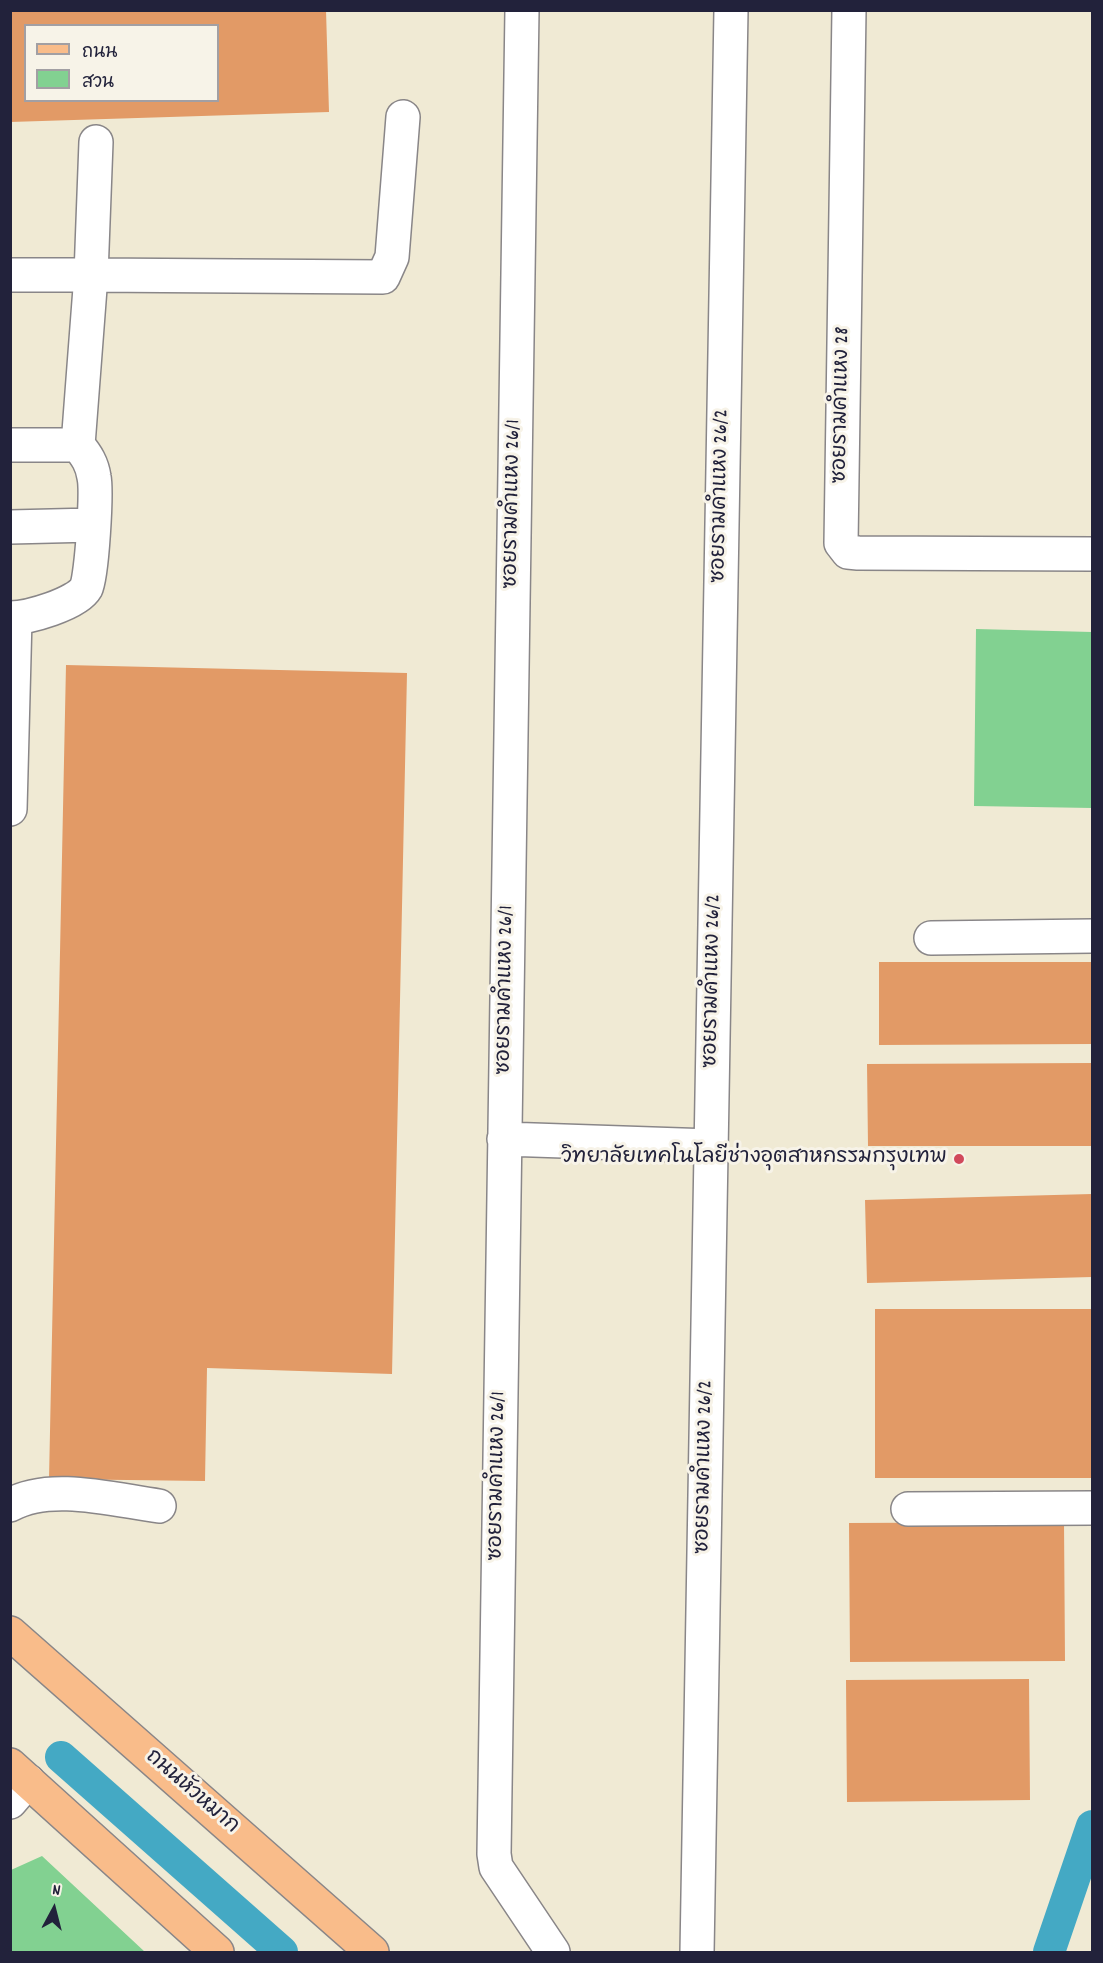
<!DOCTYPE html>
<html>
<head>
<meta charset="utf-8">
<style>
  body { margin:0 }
  #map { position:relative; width:1103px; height:1963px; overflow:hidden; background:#f0ead4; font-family:Dekko,"Playpen Sans Thai",sans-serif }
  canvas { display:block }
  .frame { position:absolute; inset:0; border:12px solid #22223b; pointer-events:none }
  .legend { position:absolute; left:24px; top:24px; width:195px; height:78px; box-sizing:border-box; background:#f7f3e8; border:2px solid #a29fa3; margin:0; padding:8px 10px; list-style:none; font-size:18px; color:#22223b }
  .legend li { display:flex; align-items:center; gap:12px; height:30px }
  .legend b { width:30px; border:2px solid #a29fa3 }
  .north { position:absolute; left:24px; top:1879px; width:60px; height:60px; -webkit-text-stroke:4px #f7f3e8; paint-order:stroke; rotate:7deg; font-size:16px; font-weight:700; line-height:24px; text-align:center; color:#22223b }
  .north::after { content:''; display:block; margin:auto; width:21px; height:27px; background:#22223b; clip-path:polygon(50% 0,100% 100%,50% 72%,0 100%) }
</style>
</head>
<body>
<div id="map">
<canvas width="1103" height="1963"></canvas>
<div class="frame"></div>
<ul class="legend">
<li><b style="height:8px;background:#f9bc8a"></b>ถนน</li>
<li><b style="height:16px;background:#82d191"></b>สวน</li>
</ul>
<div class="north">N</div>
</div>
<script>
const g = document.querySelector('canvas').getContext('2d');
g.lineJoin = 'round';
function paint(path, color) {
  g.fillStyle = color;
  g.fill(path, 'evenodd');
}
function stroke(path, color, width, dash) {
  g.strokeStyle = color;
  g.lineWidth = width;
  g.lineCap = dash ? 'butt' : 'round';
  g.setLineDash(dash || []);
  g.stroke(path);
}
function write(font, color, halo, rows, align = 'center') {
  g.font = font + ' Dekko,"Playpen Sans Thai",sans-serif';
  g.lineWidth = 6;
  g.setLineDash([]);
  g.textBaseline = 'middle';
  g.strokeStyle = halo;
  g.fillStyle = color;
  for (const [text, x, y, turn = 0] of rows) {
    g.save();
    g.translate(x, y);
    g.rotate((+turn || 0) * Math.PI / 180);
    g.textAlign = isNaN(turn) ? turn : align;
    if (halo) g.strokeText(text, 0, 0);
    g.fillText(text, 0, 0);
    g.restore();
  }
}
paint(new Path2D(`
  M 976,629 L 1092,632 L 1092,808 L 974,806 Z
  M 42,1856 L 145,1952 L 11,1952 L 11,1870 Z`), '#82d191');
stroke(new Path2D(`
  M 61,1757 L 282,1952
  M 1049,1952 L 1092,1826`), '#44a9c4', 32);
paint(new Path2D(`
  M 10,10 L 326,10 L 329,112 L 10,122 ZM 26,26 L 218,26 L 218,100 L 26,100 Z
  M 66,665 L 407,673 L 392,1374 L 207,1368 L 205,1481 L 49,1479 Z
  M 879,962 L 1092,962 L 1092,1044 L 879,1045 Z
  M 1092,1063 L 1092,1146 L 868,1146 L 867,1064 Z
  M 1092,1194 L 1092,1277 L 867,1283 L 865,1200 Z
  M 875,1309 L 1092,1309 L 1092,1478 L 875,1478 Z
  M 1064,1522 L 1065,1661 L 850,1662 L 849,1523 Z
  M 1029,1679 L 1030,1800 L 847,1802 L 846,1680 Z`), '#e29a66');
const minor = new Path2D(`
  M 522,10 L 494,1854 L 496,1867 L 553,1952
  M 849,10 L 841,543 L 848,552 L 858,553 L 1092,554
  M 96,142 L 91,275 L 383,277 L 392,257 L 403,117
  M 10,275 L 91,275 L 78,445
  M 10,445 L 78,445 C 87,456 92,464 94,477 C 97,491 92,576 86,588 C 77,604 28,618 10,618
  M 10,527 L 93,525
  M 10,809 L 15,618
  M 931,938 L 1092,936
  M 504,1139 L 711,1146
  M 10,1505 C 50,1482 114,1500 159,1506
  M 908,1509 L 1092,1508
  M 10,1802 L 28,1781
  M 697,1952 L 731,10`);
const major = new Path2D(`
  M 10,1633 L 372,1952
  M 10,1765 L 217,1952`);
stroke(minor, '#898688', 36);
stroke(major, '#898688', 36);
stroke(minor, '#fff', 33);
stroke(major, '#f9bc8a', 33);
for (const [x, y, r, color] of [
  [959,1159,6,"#d1495b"]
]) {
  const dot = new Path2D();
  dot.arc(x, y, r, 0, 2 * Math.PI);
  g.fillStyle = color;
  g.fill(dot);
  stroke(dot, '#f7f3e8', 2);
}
write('21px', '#22223b', '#f7f3e8', [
  ["ซอยรามคำแหง 28",843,405,-89],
  ["ซอยรามคำแหง 26/2",722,496,-89],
  ["ซอยรามคำแหง 26/1",514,504,-89],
  ["ซอยรามคำแหง 26/2",714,981,-89],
  ["ซอยรามคำแหง 26/1",507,990,-89],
  ["ซอยรามคำแหง 26/2",706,1467,-89],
  ["ซอยรามคำแหง 26/1",499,1476,-89],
  ["ถนนหัวหมาก",191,1793,41]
]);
write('21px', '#22223b', '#f7f3e8', [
  ["วิทยาลัยเทคโนโลยีช่างอุตสาหกรรมกรุงเทพ",947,1159]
], 'right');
</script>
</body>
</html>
